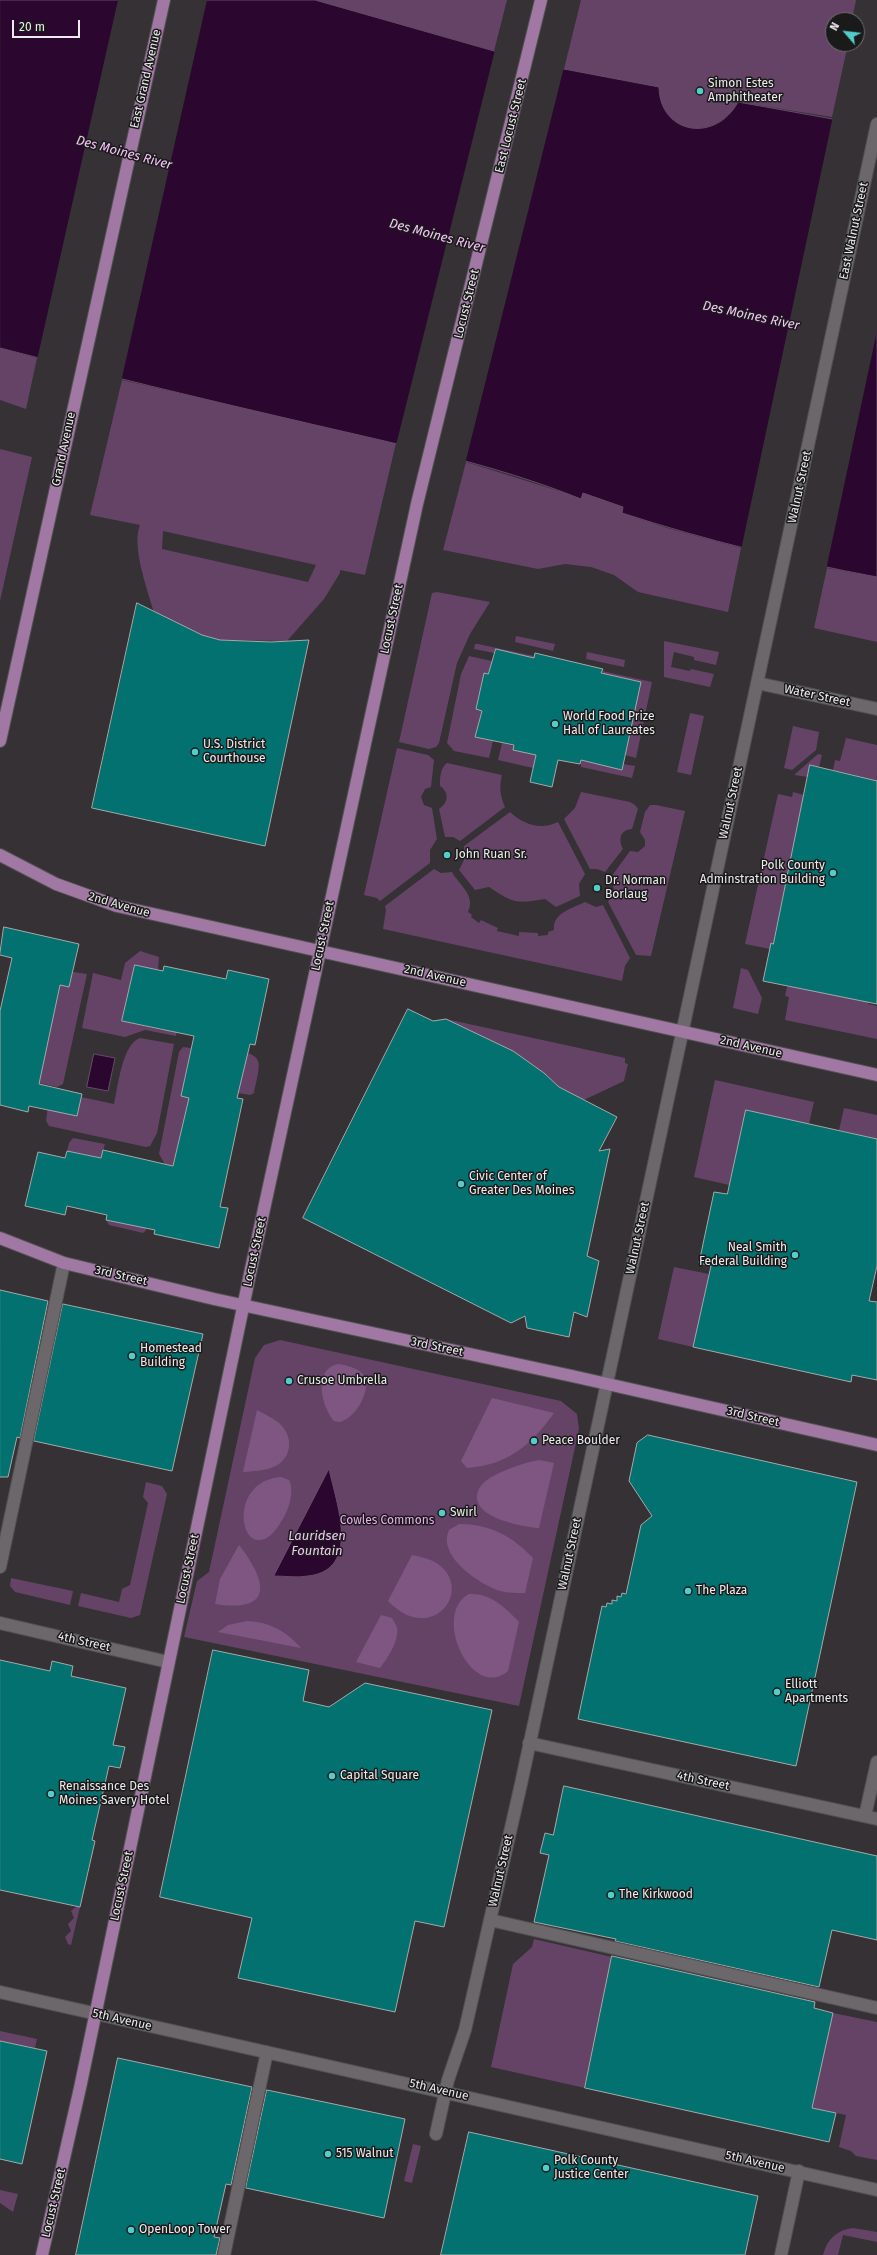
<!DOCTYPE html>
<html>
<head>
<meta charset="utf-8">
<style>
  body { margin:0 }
  #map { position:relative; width:877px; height:2255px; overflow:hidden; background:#353135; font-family:"Fira Sans",sans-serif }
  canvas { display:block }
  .north { position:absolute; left:825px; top:12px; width:40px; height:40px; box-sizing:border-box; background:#1b1a1b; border:1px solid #6f6e6f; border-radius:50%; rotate:298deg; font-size:11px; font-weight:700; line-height:16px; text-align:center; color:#edebed }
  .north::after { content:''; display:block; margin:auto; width:14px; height:18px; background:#53cdca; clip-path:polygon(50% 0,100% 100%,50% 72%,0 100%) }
  .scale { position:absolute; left:12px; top:20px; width:68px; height:18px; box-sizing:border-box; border:2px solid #edebed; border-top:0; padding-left:5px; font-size:12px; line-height:14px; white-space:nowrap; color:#edebed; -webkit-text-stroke:3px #1b1a1b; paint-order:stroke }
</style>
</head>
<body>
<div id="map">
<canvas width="877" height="2255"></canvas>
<div class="north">N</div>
<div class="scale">20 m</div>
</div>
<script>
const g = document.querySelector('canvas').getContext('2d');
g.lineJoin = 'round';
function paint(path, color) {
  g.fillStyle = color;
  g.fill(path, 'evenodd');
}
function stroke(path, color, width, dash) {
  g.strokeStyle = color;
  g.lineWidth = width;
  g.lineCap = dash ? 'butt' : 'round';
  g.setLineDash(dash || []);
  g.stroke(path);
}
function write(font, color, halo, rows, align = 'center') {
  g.font = font + ' "Fira Sans",sans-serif';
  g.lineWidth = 3;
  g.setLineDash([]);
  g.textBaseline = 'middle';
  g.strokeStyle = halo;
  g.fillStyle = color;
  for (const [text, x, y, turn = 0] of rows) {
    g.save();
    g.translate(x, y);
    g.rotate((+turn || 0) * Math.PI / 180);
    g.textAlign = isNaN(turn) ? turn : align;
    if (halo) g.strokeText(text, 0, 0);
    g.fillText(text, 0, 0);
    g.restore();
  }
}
paint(new Path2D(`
  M 315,0 L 507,0 L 494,51 Z
  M 581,0 L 856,0 L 852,20 L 833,20 L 833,44 L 848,44 L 832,117 L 738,102 C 718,138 670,138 659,96 L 564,69 Z
  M 0,348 L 37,358 L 26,409 L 0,400 Z
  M 122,380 L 396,443 L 365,575 L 340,570 L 340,573 L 324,599 L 287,641 L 220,640 L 202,635 L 154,613 C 148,591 131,546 140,525 L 90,515 ZM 163,531 L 316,565 L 308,582 L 162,549 Z
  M 0,449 L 32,457 L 0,601 Z
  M 466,462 L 581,498 L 583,493 L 623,507 L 622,513 L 667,528 L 741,548 L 728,612 L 638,592 L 614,575 L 591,567 L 565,564 L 538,569 L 443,550 Z
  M 827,568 L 877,577 L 877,642 L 814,628 Z
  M 437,592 L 490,602 L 470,634 L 457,663 L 439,743 L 436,747 L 429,749 L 399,742 L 432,593 Z
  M 516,636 L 555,644 L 553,651 L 515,642 Z
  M 664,641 L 719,652 L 716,665 L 694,660 L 694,657 L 674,652 L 671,667 L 690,671 L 691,669 L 714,674 L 710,687 L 664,677 Z
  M 475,644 L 478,644 L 534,656 L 534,658 L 495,649 L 494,653 L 474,649 Z
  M 587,652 L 625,660 L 624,667 L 586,659 Z
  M 469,656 L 492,661 L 489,674 L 484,673 L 476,709 L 482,711 L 475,737 L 493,741 L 489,758 L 454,751 L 447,743 L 461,674 Z
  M 602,671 L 652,682 L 636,758 L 625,755 Z
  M 690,713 L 704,716 L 691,775 L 677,772 Z
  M 793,726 L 819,732 L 816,750 L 792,770 L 784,768 Z
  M 846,738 L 877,745 L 877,781 L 833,770 L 835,760 L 840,761 Z
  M 502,743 L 514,746 L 513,750 L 536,755 L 533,768 L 498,760 Z
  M 397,748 L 428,755 L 434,760 L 431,787 L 425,789 L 421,797 L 424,805 L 432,808 L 437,839 L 430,850 L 430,863 L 380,901 L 377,898 L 364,895 Z
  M 818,754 L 822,755 L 819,767 L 810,765 L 808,777 L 794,775 Z
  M 581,760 L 621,769 L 623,764 L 635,766 L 632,778 L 581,767 Z
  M 447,763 L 502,775 C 499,787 500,796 505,807 L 460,841 L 453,837 L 445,837 L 439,809 C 448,803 450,793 440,786 C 440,778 440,768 447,763 Z
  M 581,792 L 630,802 L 635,805 L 638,809 L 632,829 C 620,830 618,839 623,849 L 605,872 L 597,869 L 590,869 L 564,819 L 575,808 Z
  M 793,792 L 804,795 L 773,944 L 771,943 L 770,949 L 745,944 L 778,794 L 792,797 Z
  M 650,805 L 656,805 L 685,811 L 651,956 L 636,955 L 608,902 L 614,890 L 611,877 L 630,851 L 638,852 L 645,846 L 645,840 L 640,832 L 645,812 Z
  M 510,812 C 523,824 540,831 558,822 L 585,874 L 579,884 L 580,896 L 556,907 L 545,899 C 530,901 519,905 505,897 C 499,894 494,890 489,887 L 475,890 L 459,870 L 464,860 L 464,846 Z
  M 434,869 L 441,873 L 452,872 C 459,885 476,895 468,912 L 472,915 L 471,917 L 479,923 L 481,920 L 498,928 L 497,931 L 519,936 L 519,932 L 538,933 L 538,936 L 548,935 L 548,932 L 554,930 C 552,913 573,908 585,902 L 596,907 L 603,905 L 630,958 L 625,966 L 622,981 L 383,929 L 386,910 L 385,906 Z
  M 140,951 L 159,957 L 158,970 L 135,965 L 122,1021 L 162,1030 L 178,1024 L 176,1036 L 145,1030 L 125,1037 L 82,1028 L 93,973 L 121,980 L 125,963 Z
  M 741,968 L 748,970 L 762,998 L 758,1014 L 733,1008 Z
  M 73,972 L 87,974 L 63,1084 L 57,1087 L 39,1083 L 60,985 L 69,987 Z
  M 791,986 L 868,1002 L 868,1004 L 877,1006 L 877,1039 L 785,1020 L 789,997 L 785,996 L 787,987 L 791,987 Z
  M 446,1019 L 625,1058 L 625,1063 L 628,1064 L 624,1081 L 584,1100 L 559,1087 L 544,1073 L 513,1051 Z
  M 140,1038 L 174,1044 L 157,1133 L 150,1146 L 146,1147 L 49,1126 L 46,1121 L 48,1106 L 77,1116 L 81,1097 L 114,1104 C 118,1087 122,1044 140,1038 Z
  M 183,1047 L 191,1048 L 181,1096 L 189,1098 L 171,1175 L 159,1154 L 179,1052 Z
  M 229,1048 C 266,1056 261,1059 254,1093 L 250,1095 L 238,1093 L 244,1068 Z
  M 715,1080 L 814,1102 L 809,1124 L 746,1110 L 729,1185 L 694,1177 Z
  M 844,1108 L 877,1115 L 877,1139 L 839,1130 Z
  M 73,1138 L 105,1144 L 101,1158 L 67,1151 L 69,1143 Z
  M 135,1201 L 150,1216 L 146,1230 L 143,1233 L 109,1225 L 106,1220 L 130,1225 Z
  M 674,1267 L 709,1274 L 693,1347 L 658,1339 Z
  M 280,1340 L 561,1401 L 577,1414 L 579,1429 L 519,1706 L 184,1637 L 197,1581 L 209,1572 L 255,1358 L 264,1345 Z
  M 146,1482 L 162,1486 L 167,1494 L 140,1615 L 131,1618 L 78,1606 L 81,1593 L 119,1602 L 122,1589 L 130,1585 L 148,1503 L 143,1497 Z
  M 11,1578 L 73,1591 L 70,1605 L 15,1592 L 10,1586 Z
  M 77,1906 L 80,1907 L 71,1945 L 68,1944 L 65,1937 L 71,1931 L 68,1924 L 74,1918 L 71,1911 Z
  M 534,1939 L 612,1957 L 585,2088 L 491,2067 L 513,1964 L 532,1947 Z
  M 833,2013 L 877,2022 L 877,2160 L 856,2156 L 851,2151 L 839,2147 L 846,2115 L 812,2108 Z
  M 0,2031 L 37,2039 L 35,2048 L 0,2041 Z
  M 413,2144 L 421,2146 L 412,2183 L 404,2181 Z
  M 0,2190 L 18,2194 L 13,2212 L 0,2203 Z
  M 853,2228 L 877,2232 L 877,2242 L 843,2235 L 838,2255 L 823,2255 C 827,2239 837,2230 853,2228 Z`), '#654367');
paint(new Path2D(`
  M 338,1364 C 350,1366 362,1369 367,1380 C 366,1397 357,1416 340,1422 L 334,1421 C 321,1406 313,1369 338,1364 Z
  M 492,1398 L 554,1413 C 531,1445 508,1465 467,1468 L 461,1461 Z
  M 257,1410 C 264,1414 273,1418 279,1423 C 295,1437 292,1461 271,1468 C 262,1471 253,1471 243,1472 Z
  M 539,1460 L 554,1463 L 539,1528 C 523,1527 468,1517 478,1491 C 483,1475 523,1463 539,1460 Z
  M 281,1477 L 289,1480 C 294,1490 290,1505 285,1515 C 281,1522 275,1533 268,1537 C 239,1556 228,1481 281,1477 Z
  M 459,1524 C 490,1524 512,1536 533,1558 L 525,1593 C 517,1593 508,1593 500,1591 C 479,1584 437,1556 449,1530 Z
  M 239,1545 C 267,1581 275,1613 215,1604 L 220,1579 Z
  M 412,1555 C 421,1557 431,1559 438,1564 C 475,1591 431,1646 388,1601 Z
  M 469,1594 C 490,1593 505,1607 519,1622 L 508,1671 C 472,1702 431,1614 469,1594 Z
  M 381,1615 L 392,1618 L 397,1627 C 399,1641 389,1656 380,1668 L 356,1662 Z
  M 247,1621 C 270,1622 286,1631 301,1648 L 218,1632 L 228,1625 Z`), '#7f5682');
const water = new Path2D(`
  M 0,0 L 315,0 L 494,51 L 564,69 L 659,87 C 660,135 716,143 738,102 L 877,127 L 877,577 C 791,561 705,540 622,513 L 623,507 L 583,493 L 581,499 C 494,464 401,445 311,424 C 207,400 103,375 0,348 Z
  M 94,1054 L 115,1058 L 108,1091 L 87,1087 Z
  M 329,1469 C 336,1502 362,1570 308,1576 C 297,1578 285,1576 274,1576 Z`);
paint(water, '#2b062f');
stroke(water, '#654b68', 1);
paint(new Path2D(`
  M 118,0 L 207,0 L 121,382 L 37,360 Z
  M 495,50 L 564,67 L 465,464 L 396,445 Z
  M 833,116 L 877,125 L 877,331 L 826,570 L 741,550 Z`), '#353135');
const building = new Path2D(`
  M 137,603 L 202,635 L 220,640 L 271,642 L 309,640 L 265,846 L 92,808 Z
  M 496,649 L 534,658 L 535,653 L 603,669 L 601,673 L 641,682 L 622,770 L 581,760 L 580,764 L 558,760 L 552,787 L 530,782 L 536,755 L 513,750 L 514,745 L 475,737 L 482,711 L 476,709 L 484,673 L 488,674 Z
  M 810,765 L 877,781 L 877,1004 L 763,981 L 771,943 L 773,944 Z
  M 4,927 L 79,944 L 69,987 L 60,985 L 39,1084 L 82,1094 L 77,1116 L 29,1106 L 28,1112 L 0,1105 L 0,1011 L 12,958 L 0,955 Z
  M 135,965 L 163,971 L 164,966 L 226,979 L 228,970 L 269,979 L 255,1045 L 250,1044 L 237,1098 L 243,1099 L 220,1207 L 228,1208 L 219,1248 L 154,1234 L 155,1230 L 106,1220 L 107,1215 L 85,1210 L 67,1206 L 65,1215 L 25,1206 L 38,1152 L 65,1158 L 67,1151 L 101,1158 L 103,1150 L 173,1166 L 189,1098 L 181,1096 L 194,1036 L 122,1021 Z
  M 408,1009 L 433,1021 L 446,1019 L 513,1051 L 544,1073 L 559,1087 L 617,1117 L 599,1151 L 610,1149 L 587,1256 L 599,1261 L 587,1317 L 574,1312 L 569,1337 L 527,1328 L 525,1316 L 511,1323 L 303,1218 Z
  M 746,1110 L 877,1139 L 877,1266 L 869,1301 L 877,1302 L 877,1380 L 852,1375 L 851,1382 L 693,1347 L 711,1266 L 699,1263 L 714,1192 L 727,1194 Z
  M 0,1290 L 48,1301 L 20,1438 L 17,1437 L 8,1477 L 0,1477 Z
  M 63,1304 L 203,1334 L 172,1471 L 34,1441 Z
  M 648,1435 L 857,1482 L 796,1766 L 578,1719 L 602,1606 L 606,1607 L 607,1603 L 612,1604 L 612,1600 L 617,1601 L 617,1596 L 621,1597 L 622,1593 L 626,1594 L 641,1525 L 652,1516 L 629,1481 L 637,1443 Z
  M 213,1650 L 309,1670 L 303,1701 L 329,1707 L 365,1683 L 492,1710 L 444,1927 L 415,1921 L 395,2012 L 238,1978 L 252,1918 L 160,1897 Z
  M 0,1660 L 50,1671 L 52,1661 L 73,1666 L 71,1676 L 126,1688 L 113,1745 L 125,1747 L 120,1768 L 109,1766 L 92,1840 L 95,1841 L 80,1907 L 0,1890 Z
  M 564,1786 L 877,1856 L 877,1940 L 832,1930 L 819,1987 L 615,1941 L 616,1939 L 534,1922 L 549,1855 L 540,1853 L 545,1833 L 553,1835 Z
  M 612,1956 L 815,2002 L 814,2008 L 833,2013 L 812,2108 L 836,2113 L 829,2142 L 585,2088 Z
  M 0,2041 L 47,2051 L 22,2164 L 0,2159 Z
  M 118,2058 L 252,2087 L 231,2185 L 226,2184 L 214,2237 L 220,2238 L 216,2255 L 76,2255 Z
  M 267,2090 L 405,2119 L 384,2218 L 246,2188 Z
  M 469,2132 L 758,2196 L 745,2255 L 441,2255 Z`);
paint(building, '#02716f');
stroke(building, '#a4aaaa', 1);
const minor = new Path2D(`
  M 757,683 L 877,709
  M 0,1567 L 64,1263
  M 0,1623 L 168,1662
  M 529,1743 L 877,1819
  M 865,1816 L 877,1762
  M 490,1920 L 877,2008
  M 0,1992 L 877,2190
  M 436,2134 L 448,2080 L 465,2030 L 521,1784 L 877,124
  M 224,2255 L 267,2052
  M 781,2255 L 799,2171`);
const major = new Path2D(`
  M 0,741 L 164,0
  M 0,855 L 56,884 L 117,906 L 877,1075
  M 0,1238 L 64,1263 L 214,1299 L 572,1376 L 877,1445
  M 42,2255 L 80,2088 L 251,1269 L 417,504 L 541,0`);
stroke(minor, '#525052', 14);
stroke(major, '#525052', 14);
stroke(minor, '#6b676b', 12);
stroke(major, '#a078a3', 12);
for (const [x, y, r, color] of [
  [700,91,4,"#53cdca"],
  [555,724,4,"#53cdca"],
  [195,752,4,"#53cdca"],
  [447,855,4,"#53cdca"],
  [833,873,4,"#53cdca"],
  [597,888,4,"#53cdca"],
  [461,1184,4,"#53cdca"],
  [795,1255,4,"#53cdca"],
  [132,1356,4,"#53cdca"],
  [289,1381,4,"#53cdca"],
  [534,1441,4,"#53cdca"],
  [442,1513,4,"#53cdca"],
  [688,1591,4,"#53cdca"],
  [777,1692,4,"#53cdca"],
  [332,1776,4,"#53cdca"],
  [51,1794,4,"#53cdca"],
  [611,1895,4,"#53cdca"],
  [328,2154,4,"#53cdca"],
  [546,2168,4,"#53cdca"],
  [131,2230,4,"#53cdca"]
]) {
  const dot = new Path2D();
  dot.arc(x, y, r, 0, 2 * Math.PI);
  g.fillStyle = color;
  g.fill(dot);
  stroke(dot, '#1b1a1b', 1.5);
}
write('12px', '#edebed', '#1b1a1b', [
  ["East Grand Avenue",146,79,-77],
  ["East Locust Street",511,126,-76],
  ["East Walnut Street",854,231,-78],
  ["Locust Street",467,304,-76],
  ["Grand Avenue",64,449,-78],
  ["Walnut Street",800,487,-78],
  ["Locust Street",392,619,-78],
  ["Water Street",817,696,12],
  ["Walnut Street",731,803,-78],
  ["2nd Avenue",119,905,16],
  ["Locust Street",323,936,-78],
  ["2nd Avenue",435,976,13],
  ["2nd Avenue",751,1047,13],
  ["Walnut Street",638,1238,-78],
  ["Locust Street",255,1252,-78],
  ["3rd Street",121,1276,13],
  ["3rd Street",437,1347,12],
  ["3rd Street",753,1417,13],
  ["Walnut Street",570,1554,-78],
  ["Locust Street",188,1569,-78],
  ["4th Street",84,1642,13],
  ["4th Street",703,1781,12],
  ["Walnut Street",501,1871,-77],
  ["Locust Street",122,1886,-78],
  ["5th Avenue",122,2020,13],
  ["5th Avenue",439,2090,13],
  ["5th Avenue",755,2162,13],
  ["Locust Street",54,2203,-77]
]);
write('12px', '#edebed', '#1b1a1b', [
  ["Simon Estes",708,84],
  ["Amphitheater",708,98],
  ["World Food Prize",563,717],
  ["Hall of Laureates",563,731],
  ["U.S. District",203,745],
  ["Courthouse",203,759],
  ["John Ruan Sr.",455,855],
  ["Polk County",825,866,"right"],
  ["Adminstration Building",825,880,"right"],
  ["Dr. Norman",605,881],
  ["Borlaug",605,895],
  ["Civic Center of",469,1177],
  ["Greater Des Moines",469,1191],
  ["Neal Smith",787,1248,"right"],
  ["Federal Building",787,1262,"right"],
  ["Homestead",140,1349],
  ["Building",140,1363],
  ["Crusoe Umbrella",297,1381],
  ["Peace Boulder",542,1441],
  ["Swirl",450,1513],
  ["The Plaza",696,1591],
  ["Elliott",785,1685],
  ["Apartments",785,1699],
  ["Capital Square",340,1776],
  ["Renaissance Des",59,1787],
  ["Moines Savery Hotel",59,1801],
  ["The Kirkwood",619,1895],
  ["515 Walnut",336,2154],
  ["Polk County",554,2161],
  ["Justice Center",554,2175],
  ["OpenLoop Tower",139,2230]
], 'left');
write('12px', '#ebacef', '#1b1a1b', [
  ["Cowles Commons",387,1521]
]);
write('italic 13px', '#f6c3f9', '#1b1a1b', [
  ["Des Moines River",124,153,15],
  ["Des Moines River",437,236,15],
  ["Des Moines River",751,316,12],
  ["Lauridsen",317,1536],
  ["Fountain",317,1551]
]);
</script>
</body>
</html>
